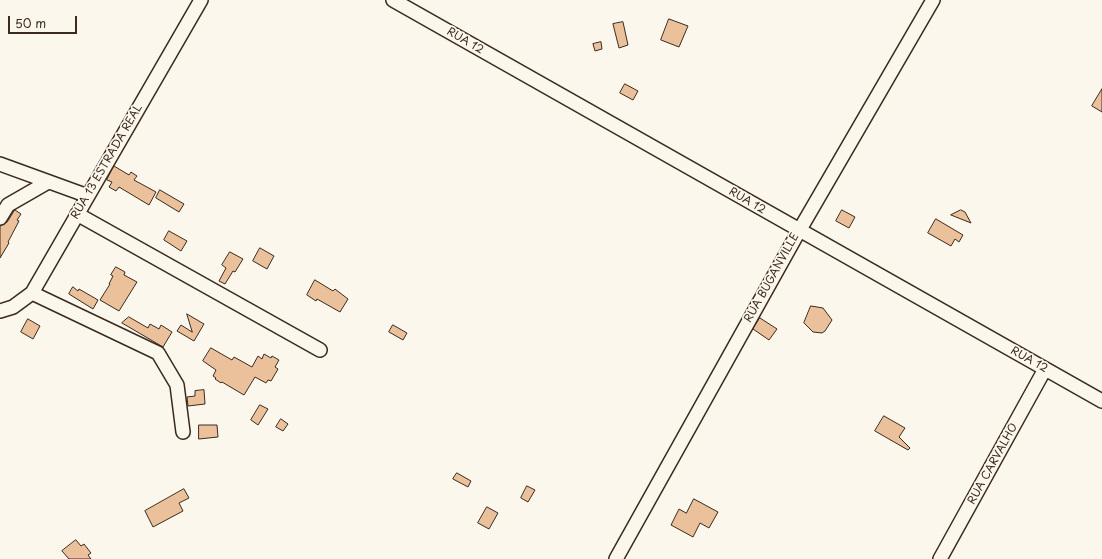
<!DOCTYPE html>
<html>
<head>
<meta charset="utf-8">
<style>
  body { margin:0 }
  #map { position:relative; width:1102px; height:559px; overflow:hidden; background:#fbf7ec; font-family:"Playpen Sans",sans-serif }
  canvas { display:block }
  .scale { position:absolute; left:8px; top:16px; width:69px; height:18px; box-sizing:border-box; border:2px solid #3b2a1e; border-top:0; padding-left:5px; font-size:12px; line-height:14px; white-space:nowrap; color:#3b2a1e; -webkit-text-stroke:3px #fbf7ec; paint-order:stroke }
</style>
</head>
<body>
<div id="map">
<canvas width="1102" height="559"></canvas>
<div class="scale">50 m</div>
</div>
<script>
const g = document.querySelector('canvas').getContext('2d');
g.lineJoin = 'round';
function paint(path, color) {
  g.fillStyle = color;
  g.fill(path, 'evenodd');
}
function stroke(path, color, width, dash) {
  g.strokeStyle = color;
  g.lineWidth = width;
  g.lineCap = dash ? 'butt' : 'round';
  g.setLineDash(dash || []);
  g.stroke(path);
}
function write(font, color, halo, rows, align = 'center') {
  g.font = font + ' "Playpen Sans",sans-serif';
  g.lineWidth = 3.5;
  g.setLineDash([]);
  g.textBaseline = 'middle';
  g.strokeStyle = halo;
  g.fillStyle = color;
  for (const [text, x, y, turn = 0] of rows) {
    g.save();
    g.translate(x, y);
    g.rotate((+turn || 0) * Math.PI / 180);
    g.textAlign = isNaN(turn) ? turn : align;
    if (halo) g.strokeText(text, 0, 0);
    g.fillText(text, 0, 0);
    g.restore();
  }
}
const building = new Path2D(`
  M 669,19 L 688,26 L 679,47 L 661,40 Z
  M 623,22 L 628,45 L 619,48 L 613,24 Z
  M 601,42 L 602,49 L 595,51 L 593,44 Z
  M 625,84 L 638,91 L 633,100 L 620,93 Z
  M 1102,89 L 1102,112 L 1092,106 Z
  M 114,166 L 129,175 L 131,172 L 137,176 L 134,180 L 156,192 L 149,205 L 119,187 L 116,191 L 109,187 L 112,182 L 107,180 Z
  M 160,190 L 184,204 L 179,212 L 156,198 Z
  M 15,210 L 21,214 L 17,220 L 19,221 L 8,242 L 9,243 L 0,258 L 0,226 L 7,222 Z
  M 842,210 L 855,217 L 849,228 L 836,221 Z
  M 961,210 L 965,212 L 971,223 L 951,215 Z
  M 936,219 L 963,235 L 959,242 L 955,239 L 951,246 L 928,233 Z
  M 169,231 L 187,241 L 181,251 L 164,240 Z
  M 260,248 L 274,256 L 267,269 L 253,261 Z
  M 230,252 L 243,259 L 235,272 L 233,271 L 225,284 L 219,281 L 226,268 L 222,265 Z
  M 116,267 L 125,272 L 124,275 L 137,282 L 119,311 L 100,300 L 110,284 L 109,284 L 113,276 L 111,275 Z
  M 315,280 L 333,291 L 335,289 L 348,299 L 340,312 L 317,299 L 316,301 L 307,295 Z
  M 73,287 L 78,291 L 79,289 L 98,300 L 93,309 L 69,294 Z
  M 811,306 L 823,308 L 832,320 L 825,331 L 822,333 L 813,332 L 804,323 Z
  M 187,314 L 204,324 L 194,341 L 177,331 L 181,325 L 192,332 Z
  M 129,317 L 148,328 L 150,324 L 159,329 L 161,325 L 172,332 L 163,347 L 122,323 Z
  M 760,318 L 777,329 L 769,340 L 753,329 Z
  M 28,319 L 40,326 L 33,339 L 21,332 Z
  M 393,325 L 407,333 L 403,340 L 389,332 Z
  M 211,348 L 232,360 L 234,357 L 252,367 L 258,356 L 262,359 L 264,354 L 271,358 L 272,356 L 279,360 L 275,367 L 278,369 L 271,381 L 268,380 L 266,383 L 255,377 L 244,395 L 222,382 L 221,383 L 215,379 L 216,378 L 213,376 L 216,370 L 203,361 Z
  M 204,390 L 205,404 L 188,406 L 187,397 L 195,396 L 195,391 Z
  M 260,405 L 268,409 L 258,425 L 251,420 Z
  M 884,416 L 905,428 L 899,437 L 910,448 L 908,450 L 875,431 Z
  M 281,419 L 288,424 L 283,431 L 276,427 Z
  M 199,425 L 217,425 L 218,437 L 199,439 Z
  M 457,473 L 471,481 L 468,487 L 453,479 Z
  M 527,486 L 535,490 L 528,502 L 521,498 Z
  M 184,489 L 189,498 L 179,503 L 183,511 L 153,527 L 145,511 Z
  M 694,499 L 718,512 L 709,528 L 700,523 L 693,537 L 671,525 L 679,509 L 686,513 Z
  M 487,507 L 498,513 L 489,529 L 478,523 Z
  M 76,540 L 81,546 L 84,544 L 91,553 L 88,555 L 91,559 L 69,559 L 62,551 Z`);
paint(building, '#ebc19b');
stroke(building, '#3b2a1e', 1);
const minor = new Path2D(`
  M 393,0 L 1102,401
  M 0,164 L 88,196
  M 77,214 L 320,350
  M 0,218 L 8,205 L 48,182
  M 32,293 L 158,353 L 177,385 L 183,432
  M 0,311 L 13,307 L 32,293 L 201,0
  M 616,559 L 799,231 L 933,0
  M 940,559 L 1045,369`);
stroke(minor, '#3b2a1e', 16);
stroke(minor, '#fbf7ec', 13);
write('11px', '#3b2a1e', '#fbf7ec', [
  ["RUA 12",465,41,30],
  ["RUA 13 ESTRADA REAL",107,162,-60],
  ["RUA 12",747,201,30],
  ["RUA BUGANVILLE",772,278,-61],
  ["RUA 12",1029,360,29],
  ["RUA CARVALHO",993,464,-61]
]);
</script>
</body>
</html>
